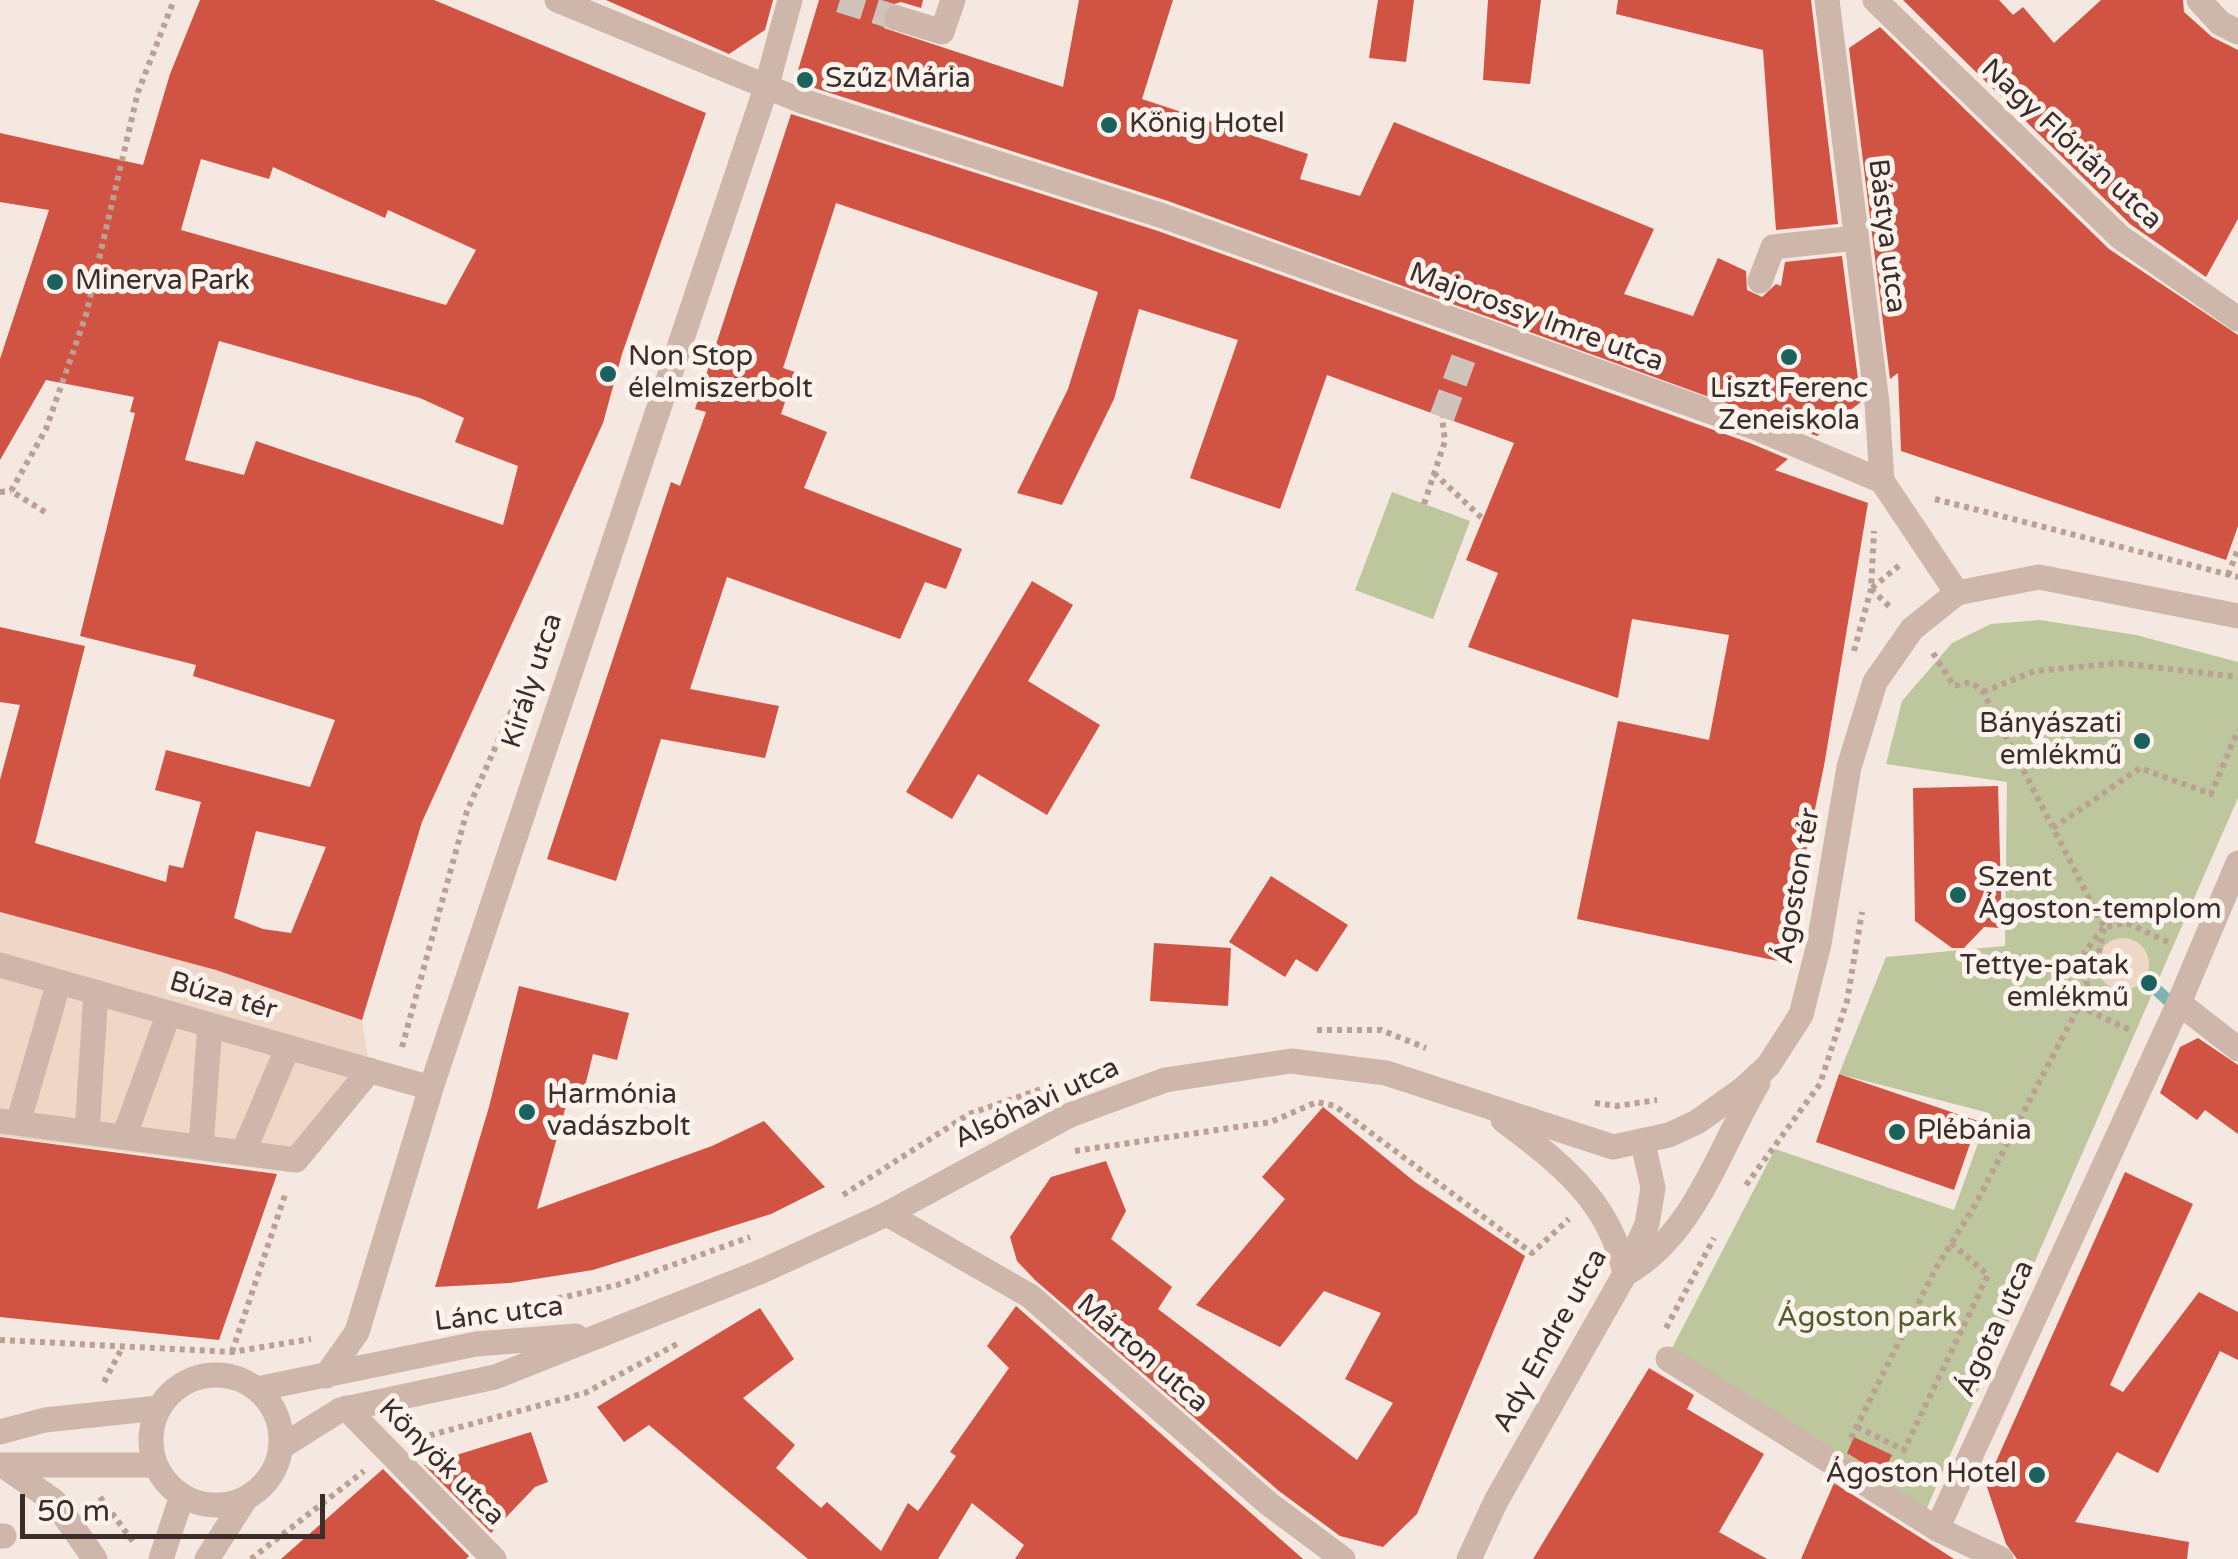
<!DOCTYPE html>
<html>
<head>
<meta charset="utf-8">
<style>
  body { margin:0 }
  #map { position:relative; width:2238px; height:1559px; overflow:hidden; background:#f5e8e0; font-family:"Varela Round",sans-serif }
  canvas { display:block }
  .scale { position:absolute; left:20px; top:1494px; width:305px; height:45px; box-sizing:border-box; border:5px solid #3c2d2a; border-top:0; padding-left:12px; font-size:30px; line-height:35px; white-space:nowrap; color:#3c2d2a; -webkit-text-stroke:8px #fcf3ed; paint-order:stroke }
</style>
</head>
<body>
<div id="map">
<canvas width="2238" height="1559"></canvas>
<div class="scale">50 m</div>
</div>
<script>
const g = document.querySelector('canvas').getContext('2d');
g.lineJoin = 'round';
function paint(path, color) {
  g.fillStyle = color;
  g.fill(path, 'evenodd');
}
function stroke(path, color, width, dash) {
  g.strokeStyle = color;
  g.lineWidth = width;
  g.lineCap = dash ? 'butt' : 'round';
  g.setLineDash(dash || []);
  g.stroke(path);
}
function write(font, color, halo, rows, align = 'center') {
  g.font = font + ' "Varela Round",sans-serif';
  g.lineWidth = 10;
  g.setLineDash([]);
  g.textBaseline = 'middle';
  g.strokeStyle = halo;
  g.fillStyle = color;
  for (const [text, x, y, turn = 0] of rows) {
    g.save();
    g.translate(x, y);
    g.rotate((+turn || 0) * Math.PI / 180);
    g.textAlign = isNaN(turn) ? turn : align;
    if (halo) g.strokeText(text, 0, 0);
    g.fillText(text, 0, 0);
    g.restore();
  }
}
paint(new Path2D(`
  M 1392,492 L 1470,521 L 1433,619 L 1355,590 Z
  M 2040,620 L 2136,635 L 2238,662 L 2238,798 L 1926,1510 L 1670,1352 L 1775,1149 L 1954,1210 L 1989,1113 L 1839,1074 L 1886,957 L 2005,946 L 2007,782 L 1886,764 L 1902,701 L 1952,643 L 1991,624 Z`), '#bec69e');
paint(new Path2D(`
  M 0,912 L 216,970 L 362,1020 L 370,1070 L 296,1160 L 278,1171 L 0,1136 Z
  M2097 964a26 26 0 1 1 52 0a26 26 0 1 1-52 0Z`), '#eed7c6');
stroke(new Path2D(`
  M 2149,983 L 2171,1003`), '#7cb5b0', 12);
paint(new Path2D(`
  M 200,0 L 434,0 L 706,113 L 622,354 L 603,423 L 422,822 L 362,1020 L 216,970 L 0,912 L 0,780 L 20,705 L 0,702 L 0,627 L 85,646 L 35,843 L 166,882 L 169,865 L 183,868 L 201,802 L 155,790 L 166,750 L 310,787 L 335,720 L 193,676 L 196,665 L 80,636 L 135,413 L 130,412 L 134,397 L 46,380 L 0,460 L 0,359 L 49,210 L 0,202 L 0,133 L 143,165 L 170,74 ZM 201,159 L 269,179 L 273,167 L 385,218 L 388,210 L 476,250 L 446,305 L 181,230 ZM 219,341 L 420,398 L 464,418 L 455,442 L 518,466 L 503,525 L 256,441 L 244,475 L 185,460 ZM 256,831 L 326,847 L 291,933 L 263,929 L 234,918 Z
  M 606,0 L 773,0 L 765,30 L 729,54 Z
  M 819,0 L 923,0 L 921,8 L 901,2 L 887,6 L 881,14 L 884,28 L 1063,87 L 1079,0 L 1173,0 L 1142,99 L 1308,154 L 1300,179 L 1360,196 L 1394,122 L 1654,229 L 1624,294 L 1693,316 L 1718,258 L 1746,271 L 1747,290 L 1762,297 L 1776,284 L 1781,286 L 1785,262 L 1842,256 L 1861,402 L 1817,436 L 1168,201 L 805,85 L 796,77 Z
  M 1378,0 L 1414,0 L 1406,62 L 1369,58 Z
  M 1488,0 L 1541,0 L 1530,84 L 1483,80 Z
  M 1618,0 L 1811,0 L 1838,224 L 1776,230 L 1763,50 L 1616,14 Z
  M 1903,0 L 1999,0 L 2013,15 L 2023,7 L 2054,43 L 2101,0 L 2183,0 L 2184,12 L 2212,37 L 2238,50 L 2238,219 L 2206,277 L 2130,224 Z
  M 1880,27 L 2109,249 L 2238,335 L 2238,526 L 2226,560 L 1901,451 L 1898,373 L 1890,379 L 1849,48 Z
  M 791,114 L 1158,231 L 1750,443 L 1788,459 L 1775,470 L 1868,503 L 1824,766 L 1783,962 L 1577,919 L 1618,721 L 1709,740 L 1729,635 L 1632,619 L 1618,698 L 1468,647 L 1498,573 L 1466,560 L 1514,443 L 1327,375 L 1280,509 L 1190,478 L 1238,340 L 1139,309 L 1114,399 L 1062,505 L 1017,493 L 1068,389 L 1098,292 L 836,203 L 783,368 L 795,372 L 781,414 L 827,432 L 804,488 L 962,549 L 946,589 L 925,582 L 900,639 L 727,577 L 690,689 L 779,706 L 765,758 L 661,739 L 616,881 L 547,859 L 671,482 L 680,486 L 706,412 L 695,409 Z
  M 1032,581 L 1073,605 L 1028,681 L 1100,725 L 1047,815 L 978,774 L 952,819 L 906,792 Z
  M 1998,786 L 2002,928 L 1984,927 L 1964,948 L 1952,948 L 1915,921 L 1913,788 Z
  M 1271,876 L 1348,925 L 1317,972 L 1296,959 L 1285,977 L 1229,942 Z
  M 1154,943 L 1231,948 L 1228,1006 L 1150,1001 Z
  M 519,986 L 629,1013 L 617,1060 L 593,1054 L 582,1098 L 569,1095 L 537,1209 L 712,1146 L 764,1121 L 825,1187 L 771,1214 L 593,1270 L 510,1283 L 435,1287 L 489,1107 Z
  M 2198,1038 L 2238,1065 L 2238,1134 L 2205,1110 L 2197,1120 L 2160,1093 L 2180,1047 Z
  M 1839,1074 L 1978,1121 L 1954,1190 L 1816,1142 Z
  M 1323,1107 L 1415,1182 L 1525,1256 L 1417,1514 L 1383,1547 L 1340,1536 L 1279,1491 L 1035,1280 L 1017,1261 L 1010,1237 L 1051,1177 L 1106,1161 L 1126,1211 L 1111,1239 L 1172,1287 L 1158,1309 L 1357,1460 L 1393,1403 L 1345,1379 L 1381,1313 L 1324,1291 L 1280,1347 L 1196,1305 L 1285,1199 L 1262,1177 Z
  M 0,1137 L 277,1174 L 219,1340 L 0,1317 Z
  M 2125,1172 L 2193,1204 L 2110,1385 L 2123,1392 L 2199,1292 L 2238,1312 L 2238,1360 L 2220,1351 L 2158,1473 L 2117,1452 L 2075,1522 L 2189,1542 L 2187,1559 L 2017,1559 L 2006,1544 L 1986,1484 Z
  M 1016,1306 L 1303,1559 L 1015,1559 L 1024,1545 L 972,1503 L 938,1559 L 808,1559 L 649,1425 L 624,1442 L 597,1407 L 760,1308 L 794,1359 L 743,1398 L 795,1445 L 776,1468 L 821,1508 L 827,1502 L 881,1551 L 908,1503 L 918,1511 L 956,1456 L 950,1452 L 1009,1368 L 987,1346 Z
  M 1649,1368 L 1694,1395 L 1687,1409 L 1764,1454 L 1719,1532 L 1767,1559 L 1533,1559 Z
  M 531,1432 L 548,1482 L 535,1487 L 491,1533 L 424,1465 Z
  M 1854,1437 L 1892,1455 L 1882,1475 L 1847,1453 Z
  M 383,1469 L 469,1556 L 466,1559 L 281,1559 Z
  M 1834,1483 L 1929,1543 L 1954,1559 L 1801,1559 Z`), '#d05343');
stroke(new Path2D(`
  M 840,0 L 897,18
  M 1442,417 L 1467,349`), '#d0c3bc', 25, [25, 12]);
stroke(new Path2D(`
  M 1434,473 L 1483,519
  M 0,492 L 11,491
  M 1935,499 L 2238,577
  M 1424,504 L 1445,441 L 1442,417
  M 45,512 L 11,491 L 46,429 L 86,315 L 138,92 L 174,0
  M 2228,575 L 2238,549
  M 1872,588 L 1901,564
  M 1871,589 L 1891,608
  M 1854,651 L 1871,589 L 1874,531
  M 1933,653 L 1954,686 L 1971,682 L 1983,692 L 2104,927 L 2127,923 L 2170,943
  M 1983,692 L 2035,671 L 2119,663 L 2238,677
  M 2053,828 L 2140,768 L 2211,794 L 2238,730
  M 2099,953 L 2104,929
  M 2079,1006 L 2132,1031
  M 1317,1030 L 1381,1030 L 1426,1048
  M 402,1047 L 467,811 L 543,640
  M 1595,1103 L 1617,1106 L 1657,1100
  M 1075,1151 L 1271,1122 L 1317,1102 L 1335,1106 L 1532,1253 L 1569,1219
  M 1746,1185 L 1820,1084 L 1847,1001 L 1862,912
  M 843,1195 L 969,1114 L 1047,1087
  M 538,1303 L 617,1285 L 750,1237
  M 1666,1328 L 1714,1238
  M 0,1340 L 232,1352 L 311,1339
  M 232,1352 L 286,1192
  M 104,1382 L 122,1348
  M 1857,1427 L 1904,1450 L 1988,1275 L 1951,1243
  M 420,1438 L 585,1393 L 679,1343
  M 1851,1438 L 1936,1268 L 1974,1207 L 2079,1006 L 2087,985 L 2085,952 L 2104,927
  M 100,1497 L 134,1543
  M 251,1559 L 364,1471`), '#bba094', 6, [5, 5]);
stroke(new Path2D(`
  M 557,0 L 799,100 L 1163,216 L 1756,428 L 1882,481 L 1957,593
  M 1827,0 L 1877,403 L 1882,481
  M 1875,0 L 2120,237 L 2238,319
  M 2199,0 L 2220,23 L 2238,32
  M 897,18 L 942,32 L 953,0
  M 1760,281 L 1773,247 L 1856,238
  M 0,965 L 431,1088
  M 2179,1003 L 2238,1049
  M 1503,1120 C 1560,1163 1610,1201 1625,1274
  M 0,1121 L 296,1160 L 370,1070
  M 18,1123 L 59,982
  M 87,1132 L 96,992
  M 124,1137 L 169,1013
  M 201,1147 L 210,1025
  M 243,1153 L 288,1047
  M 887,1214 L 1030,1296 L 1269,1504 L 1343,1559
  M 1625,1274 C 1695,1235 1719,1148 1758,1083
  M 1668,1359 L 1937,1529 L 2001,1559
  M151 1440a65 65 0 1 1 130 0a65 65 0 1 1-130 0Z
  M 326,1376 L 357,1332 L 431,1088 L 766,88 L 790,0
  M 257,1389 L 476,1344 L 576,1336
  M 346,1408 L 494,1559
  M 0,1432 L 45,1420 L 159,1408
  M 281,1447 L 340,1410 L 495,1377 L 760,1272 L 887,1214 L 1070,1115 L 1165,1080 L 1291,1061 L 1386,1073 L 1613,1147 L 1669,1135 L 1697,1122 L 1743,1089 L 1768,1066 L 1801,1015 L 1819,944 L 1849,767 L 1875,682 L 1912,629 L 1957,593 L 2039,577 L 2238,616
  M 0,1465 L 156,1465
  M 4,1466 L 54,1501 L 95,1559
  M 1937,1529 L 2179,1003 L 2238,863
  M 0,1536 L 4,1536
  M 161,1559 L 182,1496
  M 207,1559 L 246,1498
  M 1469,1559 L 1496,1501 L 1625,1274 L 1647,1224 L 1653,1188 L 1643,1143`), '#cfb6aa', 25);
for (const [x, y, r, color] of [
  [805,80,10,"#1b625e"],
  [1109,125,10,"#1b625e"],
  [55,282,10,"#1b625e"],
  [1789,357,10,"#1b625e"],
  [608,374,10,"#1b625e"],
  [2142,741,10,"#1b625e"],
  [1958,895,10,"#1b625e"],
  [2149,983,10,"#1b625e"],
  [527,1112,10,"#1b625e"],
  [1897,1132,10,"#1b625e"],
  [2037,1475,10,"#1b625e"]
]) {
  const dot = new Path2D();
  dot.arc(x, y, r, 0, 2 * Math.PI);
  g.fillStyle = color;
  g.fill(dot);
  stroke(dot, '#fcf3ed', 4);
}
write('28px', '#3c2d2a', '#fcf3ed', [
  ["Szűz Mária",825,80],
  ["König Hotel",1129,125],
  ["Minerva Park",75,282],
  ["Non Stop",628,358],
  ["élelmiszerbolt",628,390],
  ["Liszt Ferenc",1789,390,"center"],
  ["Zeneiskola",1789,422,"center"],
  ["Bányászati",2122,725,"right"],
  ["emlékmű",2122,757,"right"],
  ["Szent",1978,879],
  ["Ágoston-templom",1978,911],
  ["Tettye-patak",2129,967,"right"],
  ["emlékmű",2129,999,"right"],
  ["Harmónia",547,1096],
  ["vadászbolt",547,1128],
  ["Plébánia",1917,1132],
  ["Ágoston Hotel",2017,1475,"right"]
], 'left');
write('28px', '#3c2d2a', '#fcf3ed', [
  ["Nagy Flórián utca",2071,145,43],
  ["Bástya utca",1886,236,83],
  ["Majorossy Imre utca",1536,318,20],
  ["Király utca",533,681,-72],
  ["Ágoston tér",1798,886,-80],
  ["Búza tér",223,997,16],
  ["Alsóhavi utca",1037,1104,-25],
  ["Lánc utca",499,1315,-7],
  ["Ágota utca",1996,1329,-65],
  ["Ady Endre utca",1551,1341,-61],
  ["Márton utca",1142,1354,41],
  ["Könyök utca",441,1463,45]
]);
write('28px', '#515d2b', '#fcf3ed', [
  ["Ágoston park",1867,1319]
]);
</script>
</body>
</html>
